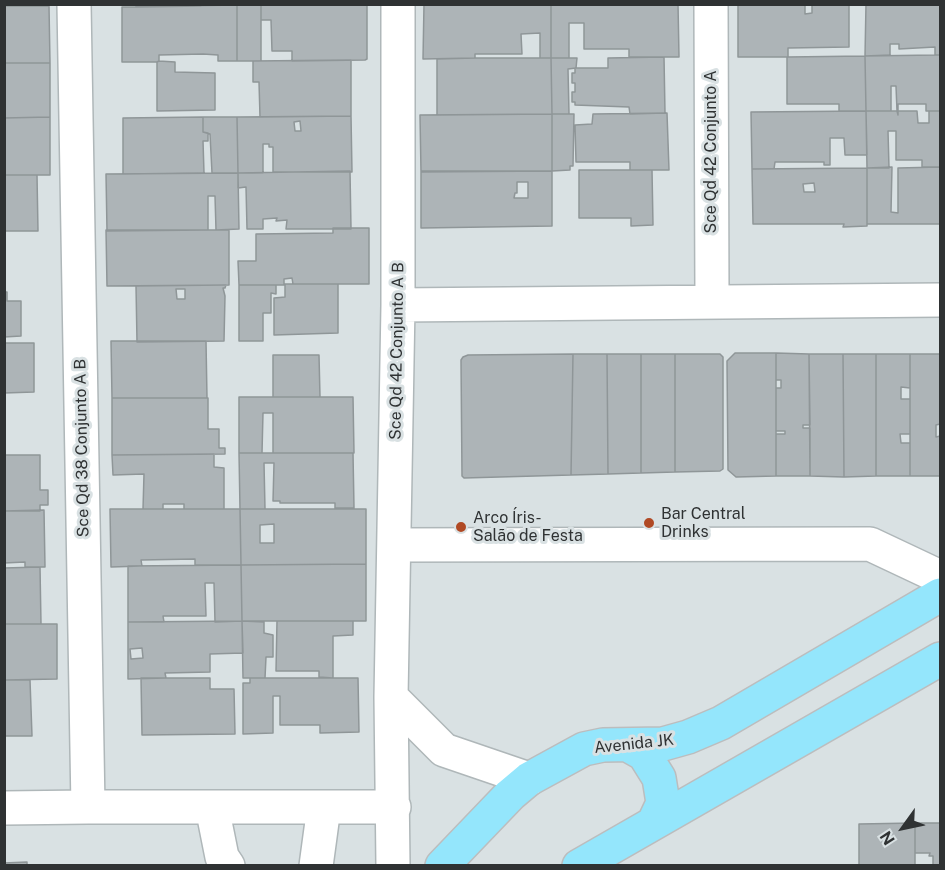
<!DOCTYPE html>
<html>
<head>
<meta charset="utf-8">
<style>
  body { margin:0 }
  #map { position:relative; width:945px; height:870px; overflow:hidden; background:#d9e1e3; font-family:"Public Sans",sans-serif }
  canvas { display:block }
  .frame { position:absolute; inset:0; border:6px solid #2f3233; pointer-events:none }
  .north { position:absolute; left:873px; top:798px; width:60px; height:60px; -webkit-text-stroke:4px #d9e1e3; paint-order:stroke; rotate:237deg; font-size:16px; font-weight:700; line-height:24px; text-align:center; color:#2f3233 }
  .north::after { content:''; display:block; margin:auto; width:21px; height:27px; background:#2f3233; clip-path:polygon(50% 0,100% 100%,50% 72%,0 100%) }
</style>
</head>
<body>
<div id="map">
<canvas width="945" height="870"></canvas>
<div class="frame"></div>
<div class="north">N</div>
</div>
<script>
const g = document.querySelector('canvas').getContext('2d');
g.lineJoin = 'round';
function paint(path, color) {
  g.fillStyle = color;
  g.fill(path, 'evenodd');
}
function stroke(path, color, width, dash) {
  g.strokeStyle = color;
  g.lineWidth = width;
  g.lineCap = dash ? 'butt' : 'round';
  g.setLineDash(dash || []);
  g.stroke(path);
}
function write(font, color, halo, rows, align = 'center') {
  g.font = font + ' "Public Sans",sans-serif';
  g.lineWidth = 6;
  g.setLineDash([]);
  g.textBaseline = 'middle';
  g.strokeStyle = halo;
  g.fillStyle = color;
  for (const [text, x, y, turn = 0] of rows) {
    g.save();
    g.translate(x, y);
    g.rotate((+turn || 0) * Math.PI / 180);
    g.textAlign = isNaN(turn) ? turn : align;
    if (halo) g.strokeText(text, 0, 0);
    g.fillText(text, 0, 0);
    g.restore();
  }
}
const building = new Path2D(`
  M 4,4 L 49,4 L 49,6 L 5,6 Z
  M 136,4 L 201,4 L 201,6 L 136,7 Z
  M 367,4 L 367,59 L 365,60 L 292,61 L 292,51 L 272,51 L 271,20 L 261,20 L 261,5 Z
  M 424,4 L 551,4 L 551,58 L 540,58 L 540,33 L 521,34 L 522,54 L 475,54 L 475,58 L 423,59 Z
  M 551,4 L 678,4 L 679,57 L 629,57 L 629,49 L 584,49 L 584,23 L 569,23 L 569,58 L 551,58 Z
  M 738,4 L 805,4 L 805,14 L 812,13 L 812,4 L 849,4 L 849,47 L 788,48 L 788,57 L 738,57 Z
  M 866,4 L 940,4 L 940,55 L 935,55 L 935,47 L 899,49 L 899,44 L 890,44 L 890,55 L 865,56 Z
  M 237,5 L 237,61 L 218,61 L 218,55 L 203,54 L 159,55 L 159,61 L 157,62 L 122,62 L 122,7 Z
  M 237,5 L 261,5 L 261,61 L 237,61 Z
  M 4,6 L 49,6 L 50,63 L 4,63 Z
  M 935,55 L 940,55 L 940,111 L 926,111 L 926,104 L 898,104 L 898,111 L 897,111 L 896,86 L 891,86 L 891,111 L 866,111 L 865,56 Z
  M 865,56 L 866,111 L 839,111 L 839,104 L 787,104 L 787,57 Z
  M 664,57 L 665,113 L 630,114 L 629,107 L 575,105 L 575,102 L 572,102 L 572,92 L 575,92 L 575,83 L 572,83 L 572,73 L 575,73 L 575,68 L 608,68 L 608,58 Z
  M 475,58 L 551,58 L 552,114 L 437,115 L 437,59 Z
  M 551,58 L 577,58 L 576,68 L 568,69 L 569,114 L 552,114 Z
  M 351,60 L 351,116 L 260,117 L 259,82 L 253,82 L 253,61 Z
  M 159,61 L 175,62 L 175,72 L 215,73 L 215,110 L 157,111 L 157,62 Z
  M 4,63 L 50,63 L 50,117 L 4,118 Z
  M 866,111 L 867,155 L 845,155 L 844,138 L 830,138 L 830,165 L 824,165 L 824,162 L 775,162 L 774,169 L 752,169 L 751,112 Z
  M 866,111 L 897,111 L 898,115 L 898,111 L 917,111 L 918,123 L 929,123 L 929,111 L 940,111 L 940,167 L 922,167 L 922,160 L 896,160 L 896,131 L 888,131 L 889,168 L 867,168 Z
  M 667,113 L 669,170 L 630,170 L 630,162 L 576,162 L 575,125 L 592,124 L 593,114 Z
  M 552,114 L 552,171 L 421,172 L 420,115 Z
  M 552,114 L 574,114 L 573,166 L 570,166 L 570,170 L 552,171 Z
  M 351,116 L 352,172 L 273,172 L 273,147 L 269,147 L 269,144 L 263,144 L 263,173 L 238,173 L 237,117 ZM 300,121 L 301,131 L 295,131 L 294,122 Z
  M 50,117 L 50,175 L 4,175 L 4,118 Z
  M 203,117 L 237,117 L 238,173 L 212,173 L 210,134 L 203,132 Z
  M 203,117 L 203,132 L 208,133 L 208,141 L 203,141 L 204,173 L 123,174 L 123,118 Z
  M 892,167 L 891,212 L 898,213 L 898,168 L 940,167 L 940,224 L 867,224 L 867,168 Z
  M 867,168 L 867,226 L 843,227 L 844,224 L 753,224 L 752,169 ZM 814,183 L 815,192 L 804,192 L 803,184 Z
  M 579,170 L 652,170 L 653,225 L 631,226 L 631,218 L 579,218 Z
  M 350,171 L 351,229 L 286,229 L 287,220 L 276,221 L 277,218 L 263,219 L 263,229 L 247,229 L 246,187 L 238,188 L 238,173 Z
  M 423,171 L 552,171 L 552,226 L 421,228 L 421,171 ZM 517,182 L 528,182 L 528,198 L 514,198 L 515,193 L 517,193 Z
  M 238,173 L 239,229 L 216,230 L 215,196 L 208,196 L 208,230 L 107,231 L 106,174 Z
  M 4,175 L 37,175 L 38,231 L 4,231 Z
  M 333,228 L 369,228 L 369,284 L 293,284 L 292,278 L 284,279 L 284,285 L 239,285 L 238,261 L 256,261 L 256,234 L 333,233 Z
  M 106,230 L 229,230 L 229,285 L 107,286 Z
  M 285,284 L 338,284 L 338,333 L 274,335 L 274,298 L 285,297 Z
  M 226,285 L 225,288 L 223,288 L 225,296 L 224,341 L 137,342 L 136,286 ZM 176,289 L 185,289 L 185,299 L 177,299 Z
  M 239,285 L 276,285 L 276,294 L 271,293 L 271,313 L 263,313 L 263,341 L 239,341 Z
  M 4,292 L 7,292 L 7,301 L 21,301 L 21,336 L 4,337 Z
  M 111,341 L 206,341 L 207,398 L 112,398 Z
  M 4,343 L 34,343 L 34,392 L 4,393 Z
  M 735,353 L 776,353 L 776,476 L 736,477 L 728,470 L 727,361 Z
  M 776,353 L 809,354 L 810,425 L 803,425 L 803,428 L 810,428 L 810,476 L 776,476 L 776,434 L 785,434 L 785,431 L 776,431 L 776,388 L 781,388 L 781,380 L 776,380 Z
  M 573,354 L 571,475 L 464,478 L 462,476 L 461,360 L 463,357 L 468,355 Z
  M 573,354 L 607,354 L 608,474 L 571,475 Z
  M 607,354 L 641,354 L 641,473 L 608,474 Z
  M 641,354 L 675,354 L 675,472 L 641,473 Z
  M 675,354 L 720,354 L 723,357 L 723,469 L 720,471 L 675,472 Z
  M 809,354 L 843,354 L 844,477 L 810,476 Z
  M 843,354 L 876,354 L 876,476 L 844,477 Z
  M 876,354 L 910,354 L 910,388 L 901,387 L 901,399 L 910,399 L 910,434 L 900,434 L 901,443 L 910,443 L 910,476 L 876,476 Z
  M 910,354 L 940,354 L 940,424 L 936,425 L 936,437 L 940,436 L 940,476 L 910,476 Z
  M 273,355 L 319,355 L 320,397 L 273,397 Z
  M 239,397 L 353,397 L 354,453 L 273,453 L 273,413 L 263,413 L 262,453 L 239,453 Z
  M 112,398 L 208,398 L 208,429 L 219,429 L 219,448 L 225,448 L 225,454 L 112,455 Z
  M 239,453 L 353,453 L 354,508 L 335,508 L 335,503 L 280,503 L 280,501 L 273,501 L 274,463 L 264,463 L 265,509 L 240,509 Z
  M 214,454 L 214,467 L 224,468 L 224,509 L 184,509 L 184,504 L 163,504 L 163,509 L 143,509 L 144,474 L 113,475 L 112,455 Z
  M 4,455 L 40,455 L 40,490 L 48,490 L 48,505 L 40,505 L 40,511 L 4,511 Z
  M 110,509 L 240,509 L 241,565 L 195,565 L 195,559 L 141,560 L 142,566 L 111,567 Z
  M 240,509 L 366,509 L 366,564 L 241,565 ZM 274,524 L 274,543 L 260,543 L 260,525 Z
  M 44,510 L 45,567 L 25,567 L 25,562 L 4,563 L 4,511 Z
  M 366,564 L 366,621 L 242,621 L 241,565 Z
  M 241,565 L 242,621 L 215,622 L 214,583 L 205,583 L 206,616 L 163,616 L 164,622 L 128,622 L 128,566 Z
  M 40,567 L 41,624 L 5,624 L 4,568 Z
  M 242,621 L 243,653 L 210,654 L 210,672 L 165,673 L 166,678 L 128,679 L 128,622 ZM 142,648 L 143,658 L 131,659 L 130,649 Z
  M 242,621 L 264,622 L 264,633 L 273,635 L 273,657 L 266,657 L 265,678 L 243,678 Z
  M 277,621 L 353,621 L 353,635 L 333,636 L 333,678 L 319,677 L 319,671 L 276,671 Z
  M 4,624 L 57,624 L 57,679 L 4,680 Z
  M 141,678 L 210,678 L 210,689 L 234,689 L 235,734 L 142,735 Z
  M 250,678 L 358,678 L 359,732 L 320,733 L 320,725 L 280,725 L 280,696 L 273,696 L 273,733 L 243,734 L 243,683 L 250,683 Z
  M 4,680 L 30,680 L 32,736 L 4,736 Z
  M 915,823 L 915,866 L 859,866 L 859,824 Z
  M 915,823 L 940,823 L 940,866 L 933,866 L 933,856 L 929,856 L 930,853 L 915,853 Z
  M 27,862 L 27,866 L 4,866 L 4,863 Z`);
paint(building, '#adb4b7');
stroke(building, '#8f9698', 1.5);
const minor = new Path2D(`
  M 711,4 L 712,300
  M 398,305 L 940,300
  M 395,545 L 870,544 L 940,577
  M 391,697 L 444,750 L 529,779
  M 88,807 L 394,807
  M 212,807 L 222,857 L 228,866
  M 4,808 L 88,807 L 74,4
  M 316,866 L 324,807
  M 393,866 L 391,697 L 398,305 L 398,4`);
const major = new Path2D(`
  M 628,745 L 644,754 L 659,778 L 663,803 L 655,820
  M 442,866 L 510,795 L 529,779 L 584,749 L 603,745 L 663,744 L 688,737 L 721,723 L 940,595
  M 579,866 L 940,659`);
stroke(minor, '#afb7b9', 36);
stroke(major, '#bcbdbe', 36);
stroke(minor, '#fff', 33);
stroke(major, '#94e6fc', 33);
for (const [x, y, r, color] of [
  [649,523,6,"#b04924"],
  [461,527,6,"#b04924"]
]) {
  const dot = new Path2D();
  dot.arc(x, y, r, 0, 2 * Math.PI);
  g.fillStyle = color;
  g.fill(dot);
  stroke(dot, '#d9e1e3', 2);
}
write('16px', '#2f3233', '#d9e1e3', [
  ["Sce Qd 42 Conjunto A",711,152,-90],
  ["Sce Qd 42 Conjunto A B",397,351,-89],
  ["Sce Qd 38 Conjunto A B",82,448,-91],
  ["Avenida JK",634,744,-6]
]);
write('16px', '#2f3233', '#d9e1e3', [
  ["Bar Central",661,514],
  ["Drinks",661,532],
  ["Arco Íris-",473,518],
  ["Salão de Festa",473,536]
], 'left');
</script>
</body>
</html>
